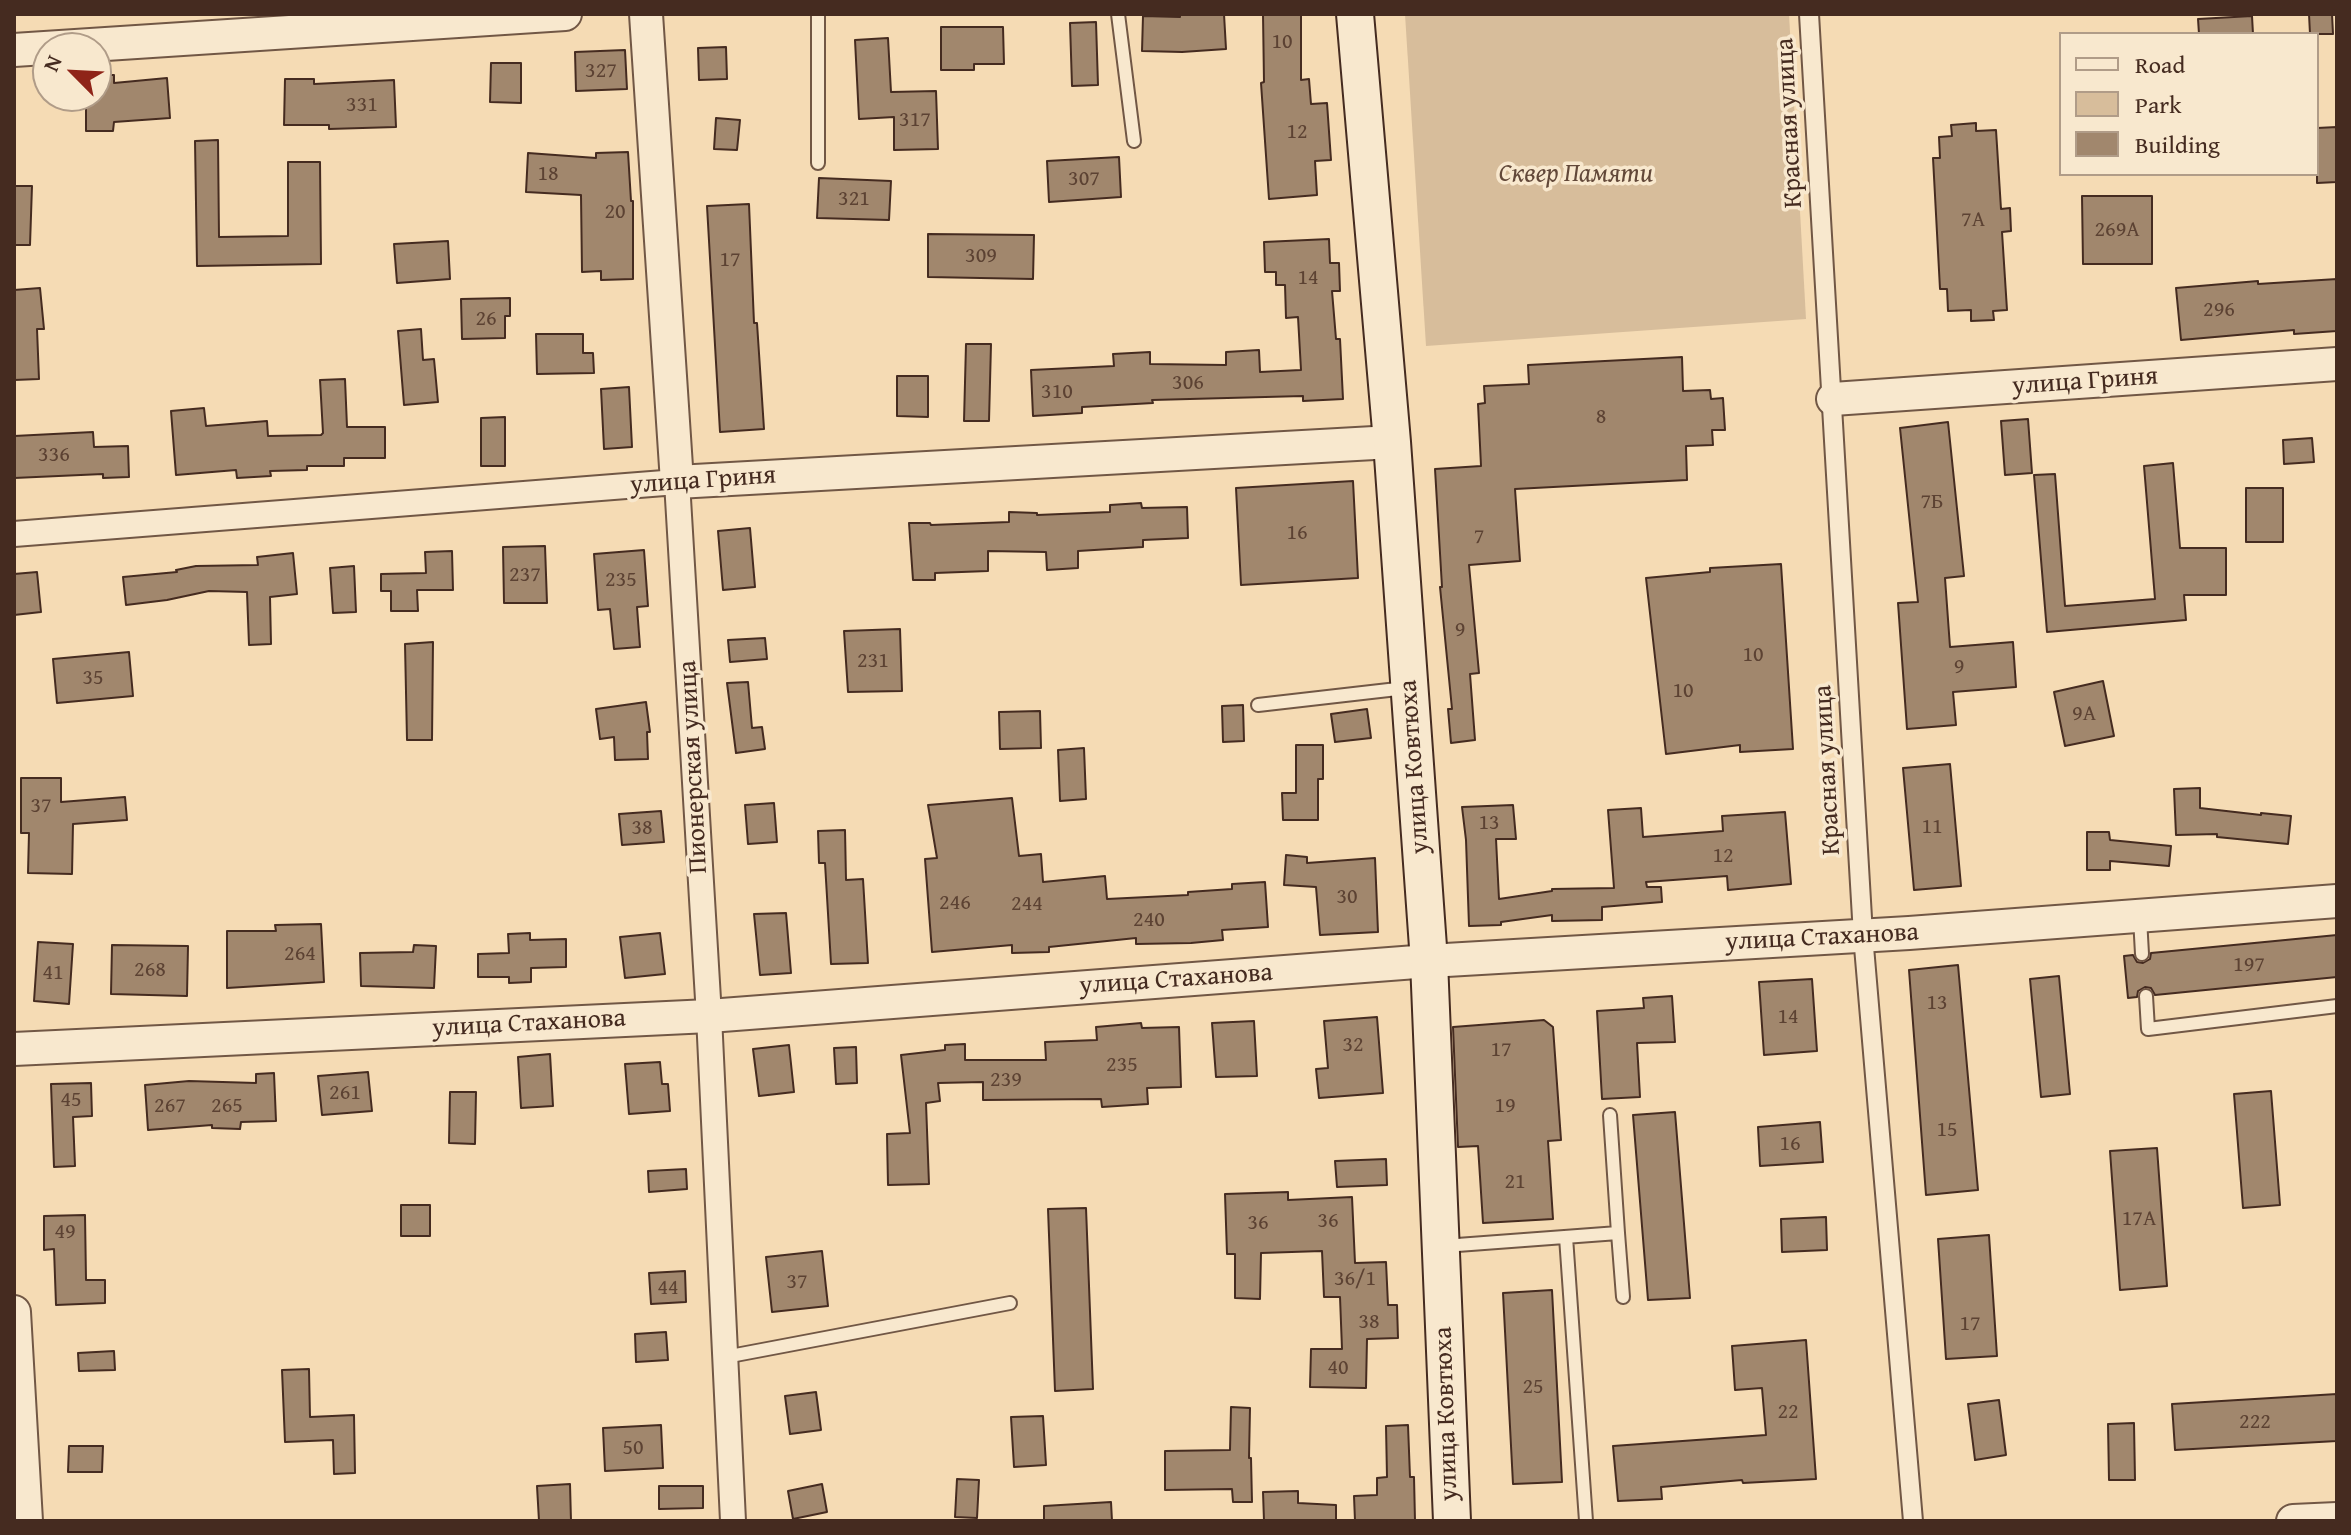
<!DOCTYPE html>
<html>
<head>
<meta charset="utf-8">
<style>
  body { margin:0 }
  #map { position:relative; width:2351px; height:1535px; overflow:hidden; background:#f5dbb4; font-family:"Gentium Book Plus",serif }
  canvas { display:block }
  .frame { position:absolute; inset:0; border:16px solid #452b20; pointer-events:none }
  .legend { position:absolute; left:2059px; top:32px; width:260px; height:144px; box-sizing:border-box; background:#f8e8ce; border:2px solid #b09c88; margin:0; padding:10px 14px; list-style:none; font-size:24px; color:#452b20 }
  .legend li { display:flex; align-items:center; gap:16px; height:40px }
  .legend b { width:40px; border:2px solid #b09c88 }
  .north { position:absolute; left:32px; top:32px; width:80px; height:80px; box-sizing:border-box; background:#f8e8ce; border:2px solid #b09c88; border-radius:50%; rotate:294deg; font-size:22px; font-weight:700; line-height:32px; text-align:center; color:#452b20 }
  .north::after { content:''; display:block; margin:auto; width:28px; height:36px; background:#8f2418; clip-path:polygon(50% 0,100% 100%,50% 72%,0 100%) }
</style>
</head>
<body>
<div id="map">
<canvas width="2351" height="1535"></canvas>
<div class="frame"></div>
<ul class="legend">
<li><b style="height:10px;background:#f8e8ce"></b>Road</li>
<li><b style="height:22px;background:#d7bd9b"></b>Park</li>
<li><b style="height:22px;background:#a1876d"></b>Building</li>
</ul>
<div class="north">N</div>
</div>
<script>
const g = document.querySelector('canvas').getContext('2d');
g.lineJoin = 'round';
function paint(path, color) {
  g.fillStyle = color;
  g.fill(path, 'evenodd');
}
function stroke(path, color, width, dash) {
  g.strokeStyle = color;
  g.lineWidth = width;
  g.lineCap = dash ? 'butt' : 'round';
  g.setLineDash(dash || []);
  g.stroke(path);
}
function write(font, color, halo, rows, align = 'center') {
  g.font = font + ' "Gentium Book Plus",serif';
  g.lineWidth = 7;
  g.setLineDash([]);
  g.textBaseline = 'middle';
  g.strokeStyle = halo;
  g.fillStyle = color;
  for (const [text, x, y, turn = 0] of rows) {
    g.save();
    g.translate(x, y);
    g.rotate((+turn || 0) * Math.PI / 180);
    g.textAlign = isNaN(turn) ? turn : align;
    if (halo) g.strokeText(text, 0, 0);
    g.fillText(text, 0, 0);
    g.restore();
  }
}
paint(new Path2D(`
  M 1405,14 L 1789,14 L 1806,319 L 1426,346 Z`), '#d7bd9b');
const building = new Path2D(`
  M 1180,14 L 1224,14 L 1226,49 L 1182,52 L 1142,51 L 1143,16 L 1180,17 Z
  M 1263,14 L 1301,14 L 1301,80 L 1309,79 L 1311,104 L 1327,103 L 1331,160 L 1315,161 L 1317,195 L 1269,199 L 1261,83 L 1264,82 Z
  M 2309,14 L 2332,14 L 2333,34 L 2310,34 Z
  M 2252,16 L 2253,34 L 2199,34 L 2198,19 Z
  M 1096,22 L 1098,85 L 1072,86 L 1070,23 Z
  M 941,27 L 1003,27 L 1004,64 L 974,64 L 974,70 L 941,70 Z
  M 888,38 L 891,92 L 936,91 L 938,149 L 894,150 L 894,117 L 859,119 L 855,40 Z
  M 726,47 L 727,79 L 699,80 L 698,48 Z
  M 625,50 L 627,89 L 576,91 L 575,52 Z
  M 491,63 L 521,63 L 521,103 L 490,102 Z
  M 96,75 L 114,75 L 114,83 L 167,78 L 170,118 L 114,122 L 113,131 L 86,131 L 86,96 L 96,96 Z
  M 285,79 L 314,79 L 314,84 L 394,80 L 396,127 L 329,129 L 329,125 L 284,125 Z
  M 716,118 L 740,120 L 737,150 L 714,149 Z
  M 1976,123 L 1976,131 L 1996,130 L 2001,209 L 2010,208 L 2011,231 L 2002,232 L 2007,310 L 1993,311 L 1994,320 L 1971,321 L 1971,310 L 1948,311 L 1947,289 L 1940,289 L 1933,158 L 1940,158 L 1939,137 L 1952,136 L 1951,125 Z
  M 2337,127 L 2337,182 L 2317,183 L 2317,128 Z
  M 218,140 L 219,237 L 288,236 L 288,162 L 320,162 L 321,264 L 197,266 L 195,141 Z
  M 628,152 L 631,201 L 633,201 L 633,279 L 601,280 L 601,271 L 582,272 L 581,195 L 526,192 L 528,153 L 596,158 L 596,153 Z
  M 1119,157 L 1121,197 L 1049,202 L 1047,161 Z
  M 819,178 L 891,181 L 889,220 L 817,218 Z
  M 14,186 L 32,186 L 30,245 L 14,245 Z
  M 2082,196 L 2152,196 L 2152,264 L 2083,264 Z
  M 749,204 L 754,323 L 757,323 L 764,429 L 720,432 L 707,206 Z
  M 928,234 L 1034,235 L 1033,279 L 928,277 Z
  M 1329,239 L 1330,263 L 1339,263 L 1340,291 L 1332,291 L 1336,339 L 1340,339 L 1343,399 L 1303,401 L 1303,396 L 1152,400 L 1153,403 L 1082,407 L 1082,413 L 1033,416 L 1031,370 L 1114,366 L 1113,354 L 1150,352 L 1150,364 L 1226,365 L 1226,352 L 1259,350 L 1260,372 L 1301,370 L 1298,317 L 1286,318 L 1285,285 L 1276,285 L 1276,272 L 1265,272 L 1264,242 Z
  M 448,241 L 450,279 L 397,283 L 394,244 Z
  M 2337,279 L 2337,331 L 2294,334 L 2294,330 L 2181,340 L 2176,288 L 2258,281 L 2258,284 Z
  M 40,288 L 44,329 L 37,329 L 39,379 L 14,380 L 14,290 Z
  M 510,298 L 510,316 L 505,316 L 505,338 L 462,339 L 461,299 Z
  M 421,329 L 423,360 L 434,359 L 438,402 L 404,405 L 398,331 Z
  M 536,334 L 583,334 L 583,353 L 593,353 L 594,373 L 537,374 Z
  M 966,344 L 991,344 L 989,421 L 964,421 Z
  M 1682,357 L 1683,391 L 1710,390 L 1711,399 L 1723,398 L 1725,430 L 1712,430 L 1713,445 L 1686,446 L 1687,480 L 1515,489 L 1520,561 L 1469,565 L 1479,673 L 1470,674 L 1475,740 L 1451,743 L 1448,709 L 1452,709 L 1440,587 L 1442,587 L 1435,469 L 1481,466 L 1478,404 L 1485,403 L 1484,386 L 1529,384 L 1528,365 Z
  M 897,376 L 928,376 L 928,417 L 897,416 Z
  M 345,379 L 347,427 L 385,427 L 385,458 L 344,458 L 344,466 L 307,466 L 307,470 L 270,471 L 271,476 L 237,478 L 236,470 L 176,475 L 171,411 L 204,408 L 206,426 L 267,421 L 268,436 L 321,435 L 323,433 L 320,380 Z
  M 629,387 L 632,447 L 604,449 L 601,389 Z
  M 505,417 L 505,466 L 481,466 L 481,418 Z
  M 2028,419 L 2032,473 L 2005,475 L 2001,421 Z
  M 1948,422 L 1964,576 L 1945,578 L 1950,647 L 2013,642 L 2016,687 L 1953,692 L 1956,725 L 1907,729 L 1898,603 L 1918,602 L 1900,428 Z
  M 93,432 L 94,447 L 128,446 L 129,477 L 103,478 L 103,474 L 14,478 L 14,436 Z
  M 2312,438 L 2314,462 L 2284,464 L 2283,440 Z
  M 2173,463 L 2180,548 L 2226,548 L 2226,595 L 2184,595 L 2186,620 L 2047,632 L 2034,475 L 2055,474 L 2065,606 L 2155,599 L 2144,466 Z
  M 1353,481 L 1358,578 L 1241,585 L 1236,488 Z
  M 2246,488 L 2283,488 L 2283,542 L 2246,542 Z
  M 1141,503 L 1142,508 L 1187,507 L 1188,538 L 1143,540 L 1143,547 L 1078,551 L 1078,568 L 1047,570 L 1046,552 L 988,551 L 988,571 L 935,573 L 935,580 L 913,580 L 909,523 L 930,523 L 931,525 L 1009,522 L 1009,512 L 1037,513 L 1037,515 L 1110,512 L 1110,505 Z
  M 750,528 L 755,587 L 723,590 L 718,531 Z
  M 545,546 L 547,603 L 504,603 L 503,547 Z
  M 644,550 L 648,606 L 637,607 L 640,647 L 614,649 L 610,609 L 598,610 L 594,554 Z
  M 452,551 L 453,590 L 417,590 L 418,611 L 391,611 L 391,591 L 381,591 L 381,574 L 426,573 L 425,552 Z
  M 293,553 L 297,594 L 270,597 L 271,644 L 249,645 L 247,592 L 209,591 L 167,600 L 126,605 L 123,577 L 177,572 L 176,570 L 196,566 L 258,565 L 257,557 Z
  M 1781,564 L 1793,749 L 1740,752 L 1740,745 L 1666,754 L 1646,578 L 1710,572 L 1710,568 Z
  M 354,566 L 356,612 L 333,613 L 330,568 Z
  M 37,572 L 41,612 L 14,615 L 14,574 Z
  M 900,629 L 902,691 L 848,692 L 844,631 Z
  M 765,638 L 767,659 L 730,662 L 728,640 Z
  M 433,642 L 432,740 L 407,740 L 405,644 Z
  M 129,652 L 133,696 L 57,703 L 53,659 Z
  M 2103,681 L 2114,736 L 2065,746 L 2054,692 Z
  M 748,682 L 752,728 L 762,727 L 765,749 L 736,753 L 727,683 Z
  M 646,702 L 650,732 L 647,732 L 648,759 L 615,760 L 614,737 L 600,739 L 596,709 Z
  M 1243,705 L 1244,741 L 1223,742 L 1222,706 Z
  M 1367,709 L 1371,738 L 1335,742 L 1331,714 Z
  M 1040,711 L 1041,748 L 1000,749 L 999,712 Z
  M 1296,745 L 1323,745 L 1323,779 L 1318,779 L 1318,820 L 1283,820 L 1282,793 L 1296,793 Z
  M 1084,748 L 1086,799 L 1060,801 L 1058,750 Z
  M 1950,764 L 1961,886 L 1914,890 L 1903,768 Z
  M 21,778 L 61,778 L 61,802 L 125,797 L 127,820 L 73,824 L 72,874 L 28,873 L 29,833 L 21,833 Z
  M 2200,788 L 2200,808 L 2261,815 L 2261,813 L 2291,816 L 2288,844 L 2217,837 L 2217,834 L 2176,835 L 2174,789 Z
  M 1012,798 L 1019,856 L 1041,854 L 1043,882 L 1105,876 L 1107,899 L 1188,895 L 1188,892 L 1232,889 L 1232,884 L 1265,882 L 1268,927 L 1222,930 L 1223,940 L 1191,943 L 1136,944 L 1136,938 L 1049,947 L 1049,952 L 1012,953 L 1012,945 L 932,952 L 925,859 L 937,858 L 928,805 Z
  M 774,803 L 777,842 L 748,844 L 745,805 Z
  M 1513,805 L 1516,839 L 1496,839 L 1499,899 L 1552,891 L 1552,889 L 1614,888 L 1608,810 L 1641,808 L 1643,837 L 1723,831 L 1722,816 L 1785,812 L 1791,884 L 1728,890 L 1727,876 L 1646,882 L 1647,887 L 1661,887 L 1662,902 L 1602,907 L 1602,920 L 1552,921 L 1552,915 L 1501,922 L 1501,925 L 1469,926 L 1466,840 L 1462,807 Z
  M 661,811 L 664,842 L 622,845 L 619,814 Z
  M 845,830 L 846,880 L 863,879 L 868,963 L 831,964 L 825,863 L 819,863 L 818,831 Z
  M 2087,832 L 2109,832 L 2110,840 L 2171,846 L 2169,866 L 2110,861 L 2110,870 L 2087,870 Z
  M 1286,855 L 1307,857 L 1307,863 L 1375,858 L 1378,932 L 1320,935 L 1316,887 L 1284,885 Z
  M 786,913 L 791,973 L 760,975 L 754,914 Z
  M 321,924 L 324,982 L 227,988 L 227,931 L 276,931 L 275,925 Z
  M 530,933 L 530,940 L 566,939 L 566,967 L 531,968 L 531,982 L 509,983 L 509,977 L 478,977 L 478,954 L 509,953 L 508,934 Z
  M 660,933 L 665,974 L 625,978 L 620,937 Z
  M 2337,935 L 2337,977 L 2155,995 L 2151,988 L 2145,987 L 2138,991 L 2137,997 L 2128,998 L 2124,956 L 2133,955 L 2137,962 L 2143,963 L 2150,959 L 2151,953 Z
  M 38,942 L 73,944 L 69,1004 L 34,1001 Z
  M 112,945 L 188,946 L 187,996 L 111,994 Z
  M 414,945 L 436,946 L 434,988 L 361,986 L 360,953 L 413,952 Z
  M 1958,965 L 1978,1190 L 1926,1195 L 1909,970 Z
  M 2059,976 L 2070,1094 L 2041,1097 L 2030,979 Z
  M 1812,979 L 1817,1051 L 1764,1055 L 1759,982 Z
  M 1672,996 L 1675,1042 L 1637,1043 L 1640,1097 L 1602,1099 L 1597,1011 L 1644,1008 L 1643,998 Z
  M 1377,1017 L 1383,1093 L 1319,1098 L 1316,1069 L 1328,1068 L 1324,1021 Z
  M 1544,1020 L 1553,1027 L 1561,1140 L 1548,1141 L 1553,1219 L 1483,1223 L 1478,1146 L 1458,1147 L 1453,1027 Z
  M 1254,1021 L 1257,1076 L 1216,1077 L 1212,1023 Z
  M 1141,1023 L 1142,1028 L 1179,1027 L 1181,1087 L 1147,1088 L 1148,1104 L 1102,1107 L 1101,1099 L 983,1100 L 983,1082 L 938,1083 L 940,1101 L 926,1103 L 929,1184 L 888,1185 L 887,1134 L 910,1133 L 901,1055 L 945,1050 L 945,1045 L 965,1044 L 965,1060 L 1046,1060 L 1045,1042 L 1097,1040 L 1096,1027 Z
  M 789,1045 L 794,1092 L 759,1096 L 753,1049 Z
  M 856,1047 L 857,1083 L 836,1084 L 834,1048 Z
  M 550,1054 L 553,1106 L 521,1108 L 518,1057 Z
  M 660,1062 L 662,1084 L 668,1084 L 670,1111 L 629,1114 L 625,1064 Z
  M 368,1072 L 372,1111 L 322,1115 L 318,1076 Z
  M 274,1073 L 276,1121 L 241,1122 L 240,1129 L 212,1128 L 212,1125 L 148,1130 L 145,1085 L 189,1081 L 256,1083 L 256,1074 Z
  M 91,1083 L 92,1116 L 73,1117 L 75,1166 L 54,1167 L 51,1084 Z
  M 2271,1091 L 2280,1205 L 2243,1208 L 2234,1094 Z
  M 450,1092 L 476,1092 L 475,1144 L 449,1143 Z
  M 1675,1112 L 1690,1298 L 1648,1300 L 1633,1115 Z
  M 1820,1122 L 1823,1162 L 1760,1166 L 1758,1127 Z
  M 2157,1148 L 2167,1286 L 2120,1290 L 2110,1151 Z
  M 1386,1159 L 1387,1185 L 1337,1187 L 1335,1161 Z
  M 686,1169 L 687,1189 L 649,1192 L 648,1171 Z
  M 1288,1192 L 1288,1200 L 1352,1197 L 1355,1263 L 1386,1262 L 1388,1305 L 1397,1305 L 1398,1338 L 1367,1339 L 1366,1388 L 1310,1387 L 1311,1349 L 1342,1349 L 1340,1297 L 1324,1297 L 1322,1251 L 1261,1253 L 1260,1299 L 1235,1298 L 1235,1254 L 1227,1254 L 1225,1194 Z
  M 401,1205 L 430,1205 L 430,1236 L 401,1236 Z
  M 1086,1208 L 1093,1389 L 1055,1391 L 1048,1209 Z
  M 85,1215 L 86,1280 L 105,1280 L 105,1303 L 56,1305 L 54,1249 L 44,1250 L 44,1216 Z
  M 1826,1217 L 1827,1250 L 1782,1252 L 1781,1219 Z
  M 1989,1235 L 1997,1356 L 1946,1359 L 1938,1239 Z
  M 822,1251 L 828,1306 L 772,1312 L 766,1257 Z
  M 685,1271 L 686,1302 L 651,1304 L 649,1273 Z
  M 1552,1290 L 1562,1482 L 1513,1484 L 1503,1293 Z
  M 666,1332 L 668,1360 L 636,1362 L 635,1334 Z
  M 1806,1340 L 1816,1479 L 1743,1483 L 1742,1480 L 1661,1487 L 1662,1499 L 1618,1501 L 1613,1446 L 1766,1435 L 1762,1388 L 1735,1390 L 1732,1346 Z
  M 114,1351 L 115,1370 L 79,1371 L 78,1353 Z
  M 309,1369 L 310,1417 L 354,1415 L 355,1473 L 334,1474 L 333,1440 L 285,1442 L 282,1370 Z
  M 816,1392 L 821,1430 L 790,1434 L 785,1396 Z
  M 2337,1394 L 2337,1441 L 2175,1450 L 2172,1404 Z
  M 1999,1400 L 2006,1455 L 1975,1460 L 1968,1404 Z
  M 1231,1407 L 1250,1408 L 1249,1458 L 1251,1458 L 1252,1502 L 1233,1502 L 1232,1489 L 1165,1490 L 1165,1451 L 1230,1450 Z
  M 1043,1416 L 1046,1465 L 1014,1467 L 1011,1417 Z
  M 2134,1423 L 2135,1480 L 2109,1480 L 2108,1424 Z
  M 661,1425 L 663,1468 L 605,1471 L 603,1428 Z
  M 1408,1425 L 1410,1477 L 1414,1477 L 1415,1521 L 1355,1521 L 1354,1496 L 1377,1495 L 1377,1478 L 1387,1477 L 1386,1426 Z
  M 69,1446 L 103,1446 L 102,1472 L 68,1472 Z
  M 957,1479 L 979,1480 L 977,1518 L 955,1517 Z
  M 570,1484 L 571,1521 L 539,1521 L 537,1486 Z
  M 822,1484 L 827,1512 L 793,1519 L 788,1491 Z
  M 659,1486 L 703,1486 L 703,1508 L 659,1509 Z
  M 1298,1491 L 1298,1503 L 1336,1505 L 1336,1521 L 1264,1521 L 1263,1492 Z
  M 1111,1502 L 1112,1521 L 1044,1521 L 1044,1506 Z`);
paint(building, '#a1876d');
stroke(building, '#452b20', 2);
const service = new Path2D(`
  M 818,14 L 818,163
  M 1118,14 L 1134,141
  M 1258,705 L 1406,688
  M 2140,918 L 2142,954
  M 2146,996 L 2148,1029 L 2337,1006
  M 1618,1233 L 1623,1297
  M 1566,1237 L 1586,1521
  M 1444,1246 L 1618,1233 L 1610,1115
  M 725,1357 L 1010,1303`);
const pedestrian = new Path2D(`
  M 1809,14 L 1863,935 L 1913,1521`);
const minor = new Path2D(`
  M 14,534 L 677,482 L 709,1016 L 733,1521`);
const tertiary = new Path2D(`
  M 646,14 L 677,482 L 1392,442
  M 14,50 L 565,14
  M 1833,399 L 2337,364
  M 14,1049 L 709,1016 L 1429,961 L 1909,933 L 2337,901
  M 14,1312 L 26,1521
  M 2293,1521 L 2337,1519`);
const secondary = new Path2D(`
  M 1355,14 L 1392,442 L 1429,961 L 1452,1521`);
stroke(service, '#715745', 16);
stroke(pedestrian, '#715745', 22);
stroke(minor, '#715745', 28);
stroke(tertiary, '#715745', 36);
stroke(secondary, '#452b20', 40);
stroke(service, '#f8e8ce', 12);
stroke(pedestrian, '#f8e8ce', 18);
stroke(minor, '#f8e8ce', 24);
stroke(tertiary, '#f8e8ce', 32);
stroke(secondary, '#f8e8ce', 36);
write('22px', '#5c4233', null, [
  ["10",1282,42],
  ["327",601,71],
  ["331",362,105],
  ["317",915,120],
  ["12",1297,132],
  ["18",548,174],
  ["307",1084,179],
  ["321",854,199],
  ["20",615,212],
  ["7А",1973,220],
  ["269А",2117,230],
  ["309",981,256],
  ["17",730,260],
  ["14",1308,278],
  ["296",2219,310],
  ["26",486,319],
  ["306",1188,383],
  ["310",1057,392],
  ["8",1601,417],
  ["336",54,455],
  ["7Б",1932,502],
  ["16",1297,533],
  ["7",1479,537],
  ["237",525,575],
  ["235",621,580],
  ["9",1460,630],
  ["10",1753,655],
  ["231",873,661],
  ["9",1959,667],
  ["35",93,678],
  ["10",1683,691],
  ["9А",2084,714],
  ["37",41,806],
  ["13",1489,823],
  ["11",1932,827],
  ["38",642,828],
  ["12",1723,856],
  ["30",1347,897],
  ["246",955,903],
  ["244",1027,904],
  ["240",1149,920],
  ["264",300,954],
  ["197",2249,965],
  ["268",150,970],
  ["41",53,973],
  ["13",1937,1003],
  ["14",1788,1017],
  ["32",1353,1045],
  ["17",1501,1050],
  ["235",1122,1065],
  ["239",1006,1080],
  ["261",345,1093],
  ["45",71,1100],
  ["267",170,1106],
  ["265",227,1106],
  ["19",1505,1106],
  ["15",1947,1130],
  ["16",1790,1144],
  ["21",1515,1182],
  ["17А",2139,1219],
  ["36",1328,1221],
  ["36",1258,1223],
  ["49",65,1232],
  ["36/1",1355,1279],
  ["37",797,1282],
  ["44",668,1288],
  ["38",1369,1322],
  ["17",1970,1324],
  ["40",1338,1368],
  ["25",1533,1387],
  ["22",1788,1412],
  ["222",2255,1422],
  ["50",633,1448]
]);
write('26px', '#452b20', '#f8e8ce', [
  ["Красная улица",1790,123,-93],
  ["улица Гриня",2085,382,-4],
  ["улица Гриня",703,481,-4],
  ["Пионерская улица",694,767,-93],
  ["улица Ковтюха",1415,767,-94],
  ["Красная улица",1828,770,-93],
  ["улица Стаханова",1822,938,-3],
  ["улица Стаханова",1176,980,-4],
  ["улица Стаханова",529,1024,-3],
  ["улица Ковтюха",1447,1414,-92]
]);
write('italic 26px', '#624839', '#f8e8ce', [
  ["Сквер Памяти",1576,174]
]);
</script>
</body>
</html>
